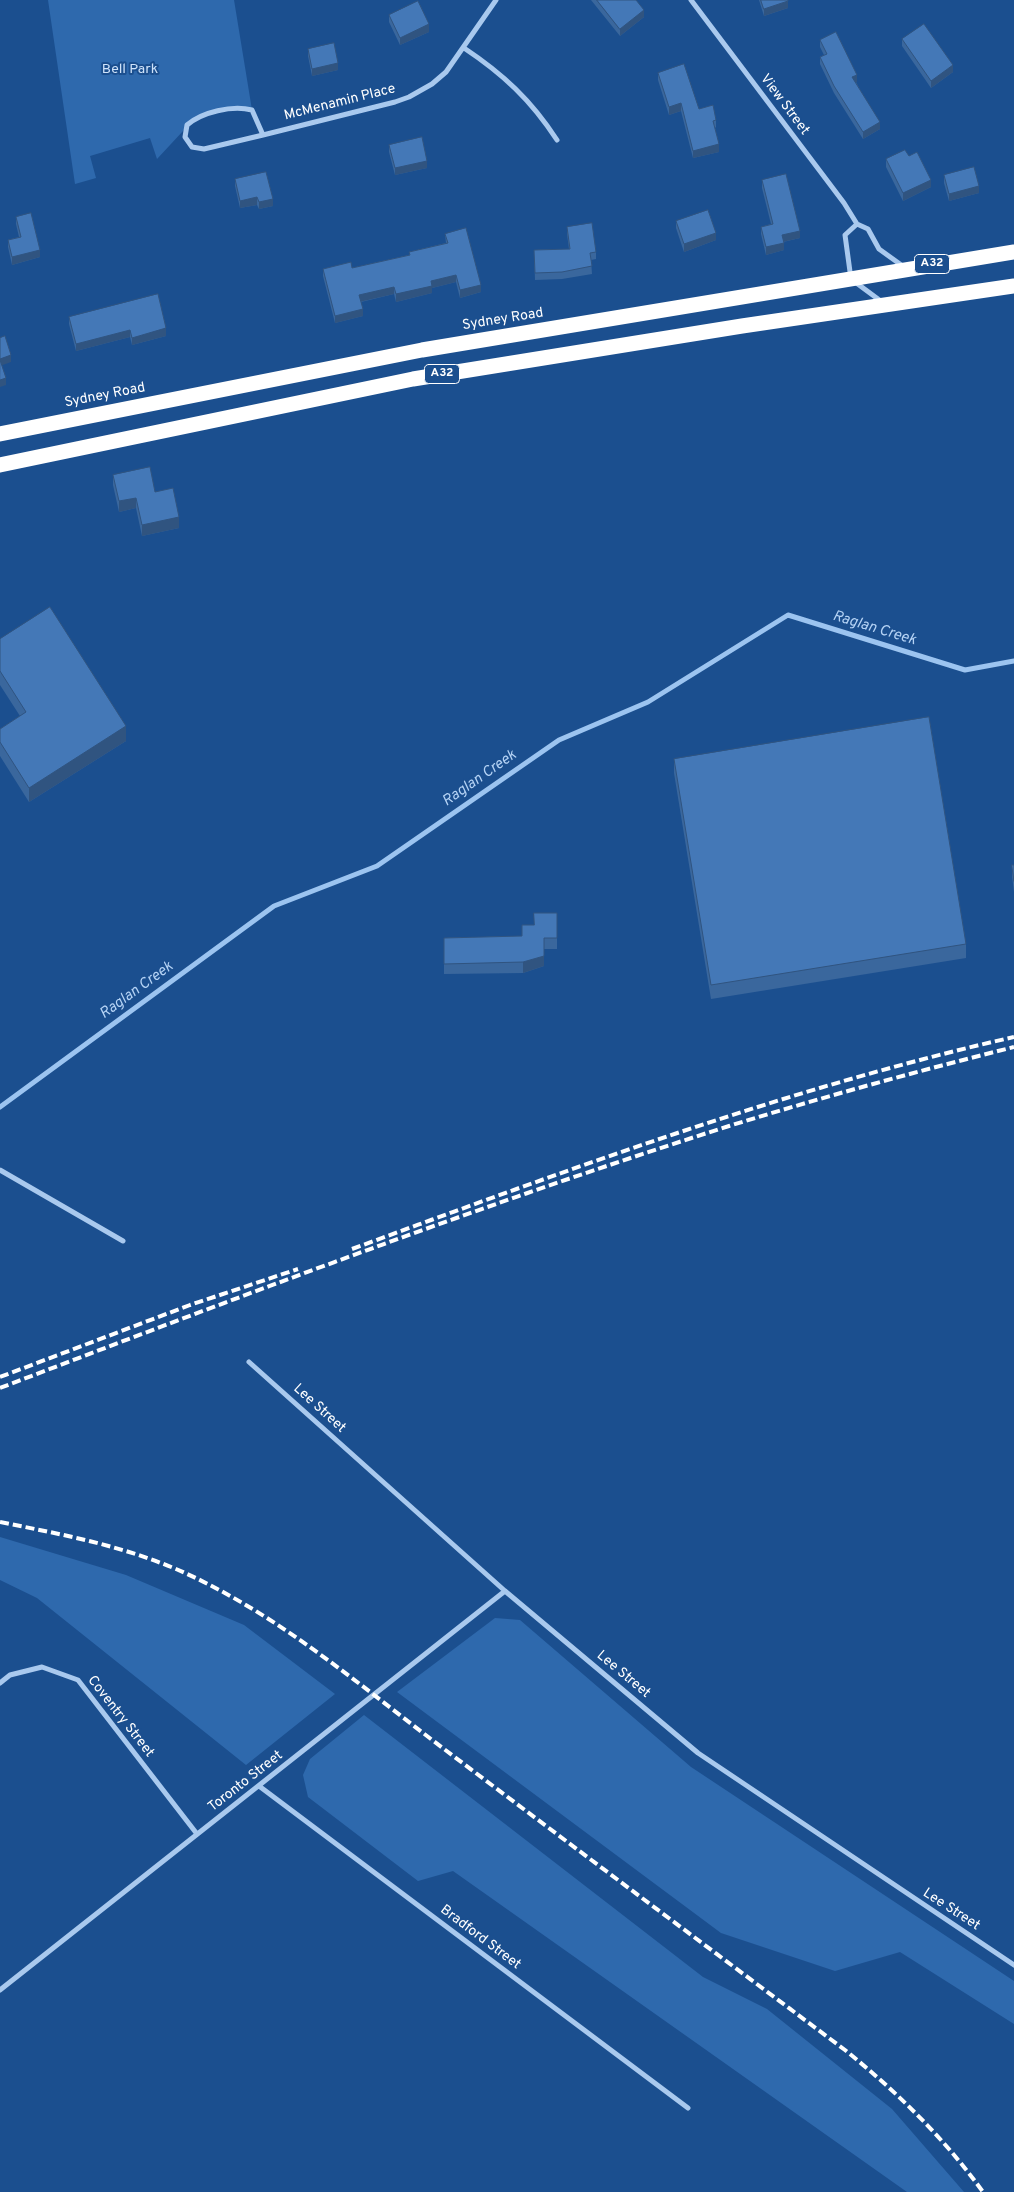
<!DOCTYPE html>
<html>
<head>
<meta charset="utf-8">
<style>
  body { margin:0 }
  canvas { display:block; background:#1b4f8f }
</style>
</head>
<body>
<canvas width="1014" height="2192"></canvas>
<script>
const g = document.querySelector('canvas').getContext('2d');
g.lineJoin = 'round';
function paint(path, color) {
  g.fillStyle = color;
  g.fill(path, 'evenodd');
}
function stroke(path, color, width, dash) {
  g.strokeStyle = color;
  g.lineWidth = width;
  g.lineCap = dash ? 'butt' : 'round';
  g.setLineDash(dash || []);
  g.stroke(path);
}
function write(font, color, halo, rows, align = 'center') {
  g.font = font + ' Overpass,sans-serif';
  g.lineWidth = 4;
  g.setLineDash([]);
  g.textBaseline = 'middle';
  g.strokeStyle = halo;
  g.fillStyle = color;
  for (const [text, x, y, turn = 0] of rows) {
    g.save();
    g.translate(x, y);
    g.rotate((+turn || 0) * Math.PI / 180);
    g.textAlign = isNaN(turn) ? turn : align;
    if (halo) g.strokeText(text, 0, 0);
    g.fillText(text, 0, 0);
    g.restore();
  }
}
paint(new Path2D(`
  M 48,0 L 234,0 L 252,110 L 240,107 L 196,117 L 157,159 L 150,138 L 90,156 L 96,178 L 75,184 Z
  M 0,1537 L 126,1575 L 244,1625 L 335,1694 L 246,1765 L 37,1598 L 0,1580 Z
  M 495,1618 L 520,1620 L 691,1767 L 1014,1981 L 1014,2024 L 900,1952 L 835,1971 L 721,1933 L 397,1692 Z
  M 364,1715 L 703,1977 L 767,2009 L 892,2109 L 964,2192 L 907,2192 L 453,1871 L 418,1881 L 308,1797 L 303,1775 L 310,1759 Z`), '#2e69ad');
stroke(new Path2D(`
  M 0,1107 L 274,906 L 377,866 L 559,740 L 648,702 L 788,615 L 965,670 L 1014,661`), '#9cc4f0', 5);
stroke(new Path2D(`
  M 691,0 L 844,203 L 857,224 L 868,229 L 879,249 L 904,267
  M 464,48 C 503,74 531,100 557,140
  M 263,135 L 252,110 C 232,105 202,112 187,125 L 185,137 L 192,147 L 204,149 L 263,135 L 395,102 L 409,97 L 432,84 L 446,72 L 496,0
  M 857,224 L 845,235 L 851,279 L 882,302
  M 0,1170 L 123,1241
  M 249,1362 L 505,1591 L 698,1753 L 1014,1965
  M 0,1683 L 10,1675 L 42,1667 L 78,1680 L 197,1834
  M 259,1786 L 688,2108
  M 0,1990 L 505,1591`), '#a9c9ee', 5);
stroke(new Path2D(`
  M 0,434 L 422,350 L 1014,252
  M 0,465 L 413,379 L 742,326 L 1014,286`), '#fff', 15);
stroke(new Path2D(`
  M 352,1249 C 570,1169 788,1088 1014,1037
  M 0,1377 L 190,1305 L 298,1269
  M 0,1388 C 241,1296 483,1204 729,1126 C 823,1097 918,1071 1014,1047
  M 0,1522 C 60,1534 119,1545 176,1569 C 278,1613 364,1689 452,1755 C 583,1854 714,1952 845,2050 C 897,2092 944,2138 983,2192`), '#fff', 4, [9, 4]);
paint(new Path2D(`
  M 591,0 L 636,0 L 644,17 L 620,36 Z
  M 759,0 L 788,0 L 788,8 L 764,16 Z
  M 389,15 L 429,32 L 400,45 L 389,22 Z
  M 902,39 L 953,72 L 931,88 L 902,46 Z
  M 820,40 L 857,82 L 856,82 L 880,129 L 863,139 L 834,93 L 820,64 L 820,57 L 824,55 L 820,47 Z
  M 308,49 L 338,70 L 312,76 L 308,56 Z
  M 658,73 L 699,109 L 716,120 L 716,127 L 715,128 L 719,152 L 693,158 L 681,111 L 669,115 L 658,80 Z
  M 389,145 L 427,168 L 395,175 L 389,152 Z
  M 909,156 L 931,187 L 903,201 L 886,167 L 886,159 Z
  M 944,175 L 979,193 L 949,201 L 944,183 Z
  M 235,179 L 273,206 L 259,209 L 257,205 L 240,208 L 235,186 Z
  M 762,180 L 800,238 L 783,242 L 784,250 L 766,255 L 761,234 L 761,227 L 771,224 L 762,188 Z
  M 16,217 L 40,257 L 12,265 L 8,247 L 8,240 L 19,237 L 16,224 Z
  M 676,221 L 716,240 L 684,252 L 676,228 Z
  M 567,227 L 596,252 L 596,259 L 591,260 L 592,274 L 562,279 L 535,280 L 534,250 L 569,249 L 567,234 Z
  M 445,234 L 481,292 L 460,298 L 456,282 L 432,288 L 432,293 L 396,302 L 394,294 L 361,302 L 363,316 L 335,323 L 323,276 L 323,269 L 352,268 L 409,255 L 409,252 L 446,243 Z
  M 69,317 L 166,336 L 132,345 L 130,337 L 76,351 L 69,324 Z
  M 113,475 L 155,492 L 179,528 L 142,536 L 136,508 L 119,512 L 113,485 Z
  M 0,639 L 126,741 L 29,802 L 0,756 L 0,729 L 20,716 L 0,685 Z
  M 674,759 L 966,944 L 966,958 L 711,999 L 674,773 Z
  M 1012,865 L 1014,865 L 1014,892 L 1012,876 Z
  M 557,913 L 557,949 L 544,949 L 544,966 L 523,973 L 444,974 L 444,938 L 522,936 L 534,925 Z`), '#3a679d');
paint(new Path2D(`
  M 788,1 L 788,8 L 764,16 L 764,9 Z
  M 644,10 L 644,17 L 620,36 L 620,29 Z
  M 429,24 L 429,32 L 400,45 L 400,38 Z
  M 338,63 L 338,70 L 312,76 L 312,69 Z
  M 953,65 L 953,72 L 931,88 L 931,81 Z
  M 857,75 L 857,82 L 852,84 L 852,77 Z
  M 681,103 L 681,111 L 669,115 L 669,107 Z
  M 880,122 L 880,129 L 863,139 L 863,132 Z
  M 719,144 L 719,152 L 693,158 L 693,151 Z
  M 427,161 L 427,168 L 395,175 L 395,168 Z
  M 931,180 L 931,187 L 903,201 L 903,193 Z
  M 979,186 L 979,193 L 949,201 L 949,194 Z
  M 257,197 L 257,205 L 240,208 L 240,201 Z
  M 273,199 L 273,206 L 259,209 L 259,202 Z
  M 800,231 L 800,238 L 782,242 L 782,235 Z
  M 716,233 L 716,240 L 684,252 L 684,244 Z
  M 784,243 L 784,250 L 766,255 L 766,247 Z
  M 40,250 L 40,257 L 12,265 L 12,257 Z
  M 456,275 L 456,282 L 432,288 L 432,293 L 396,302 L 396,294 L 431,281 Z
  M 481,285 L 481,292 L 460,298 L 460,290 Z
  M 394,287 L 394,294 L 359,302 L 359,295 Z
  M 363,309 L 363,316 L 335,323 L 335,316 Z
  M 166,328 L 166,336 L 132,345 L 132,338 Z
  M 130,330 L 130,337 L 76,351 L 76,344 Z
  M 11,355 L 11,362 L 0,366 L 0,359 Z
  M 6,378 L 6,385 L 0,387 L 0,380 Z
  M 136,498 L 136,508 L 119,512 L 119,501 Z
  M 179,517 L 179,528 L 142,536 L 142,525 Z
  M 126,726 L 126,741 L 29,802 L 29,788 Z
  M 544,956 L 544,966 L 523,973 L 523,962 Z`), '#305480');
const building = new Path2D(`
  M 597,0 L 636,0 L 644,10 L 620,29 Z
  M 761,0 L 788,0 L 788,1 L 764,9 Z
  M 418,1 L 429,24 L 400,38 L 389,15 Z
  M 924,24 L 953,65 L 931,81 L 902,39 Z
  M 836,32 L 857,75 L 852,77 L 880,122 L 863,132 L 834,86 L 820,57 L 827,54 L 820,40 Z
  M 334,43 L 338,63 L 312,69 L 308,49 Z
  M 684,64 L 699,109 L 713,105 L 716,120 L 713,121 L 719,144 L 693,151 L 681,103 L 669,107 L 658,73 Z
  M 422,137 L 427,161 L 395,168 L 389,145 Z
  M 905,150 L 909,156 L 917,152 L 931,180 L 903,193 L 886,159 Z
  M 974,167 L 979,186 L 949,194 L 944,175 Z
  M 266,172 L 273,199 L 259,202 L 257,197 L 240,201 L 235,179 Z
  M 786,174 L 800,231 L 782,235 L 784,243 L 766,247 L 761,227 L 773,224 L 762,180 Z
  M 708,210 L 716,233 L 684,244 L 676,221 Z
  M 31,213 L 40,250 L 12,257 L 8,240 L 21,237 L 16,217 Z
  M 592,223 L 596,252 L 590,253 L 592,266 L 562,272 L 535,273 L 534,250 L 570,249 L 567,227 Z
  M 466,228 L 481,285 L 460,290 L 456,275 L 431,281 L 432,286 L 396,294 L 394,287 L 359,295 L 363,309 L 335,316 L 323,269 L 351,262 L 352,268 L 410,255 L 409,252 L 448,243 L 445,234 Z
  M 158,294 L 166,328 L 132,338 L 130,330 L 76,344 L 69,317 Z
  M 5,336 L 11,355 L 0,359 L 0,338 Z
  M 0,360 L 6,378 L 0,380 Z
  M 150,467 L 155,492 L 173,488 L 179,517 L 142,525 L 136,498 L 119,501 L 113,475 Z
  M 50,607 L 126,726 L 29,788 L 0,742 L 0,729 L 26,712 L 0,671 L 0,639 Z
  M 929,717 L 966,944 L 711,985 L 674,759 Z
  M 1012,865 L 1014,865 L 1014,881 Z
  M 534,913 L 557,913 L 557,938 L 544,938 L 544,956 L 523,962 L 444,964 L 444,938 L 522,936 L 522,925 L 534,925 Z`);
paint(building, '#4478b7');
stroke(building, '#305480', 1);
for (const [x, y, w] of [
  [932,264,35],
  [442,374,35]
]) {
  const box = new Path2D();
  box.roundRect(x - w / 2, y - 9.5, w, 19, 4);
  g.fillStyle = '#1b4f8f';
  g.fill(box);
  stroke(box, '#fff', 1);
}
write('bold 12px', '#fff', null, [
  ["A32",932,264],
  ["A32",442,374]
]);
write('14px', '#cfe3fa', '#1b4f8f', [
  ["Bell Park",130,70]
]);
write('14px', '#fff', '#1b4f8f', [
  ["McMenamin Place",340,103,-14],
  ["View Street",784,105,53],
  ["Sydney Road",503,320,-9],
  ["Sydney Road",105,396,-11],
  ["Lee Street",319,1409,42],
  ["Lee Street",623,1675,40],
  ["Coventry Street",120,1717,52],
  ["Toronto Street",246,1782,-38],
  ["Lee Street",951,1910,33],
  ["Bradford Street",480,1938,37]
]);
write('italic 15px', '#b5d3f5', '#1b4f8f', [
  ["Raglan Creek",874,629,17],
  ["Raglan Creek",480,779,-35],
  ["Raglan Creek",137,991,-36]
]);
</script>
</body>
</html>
